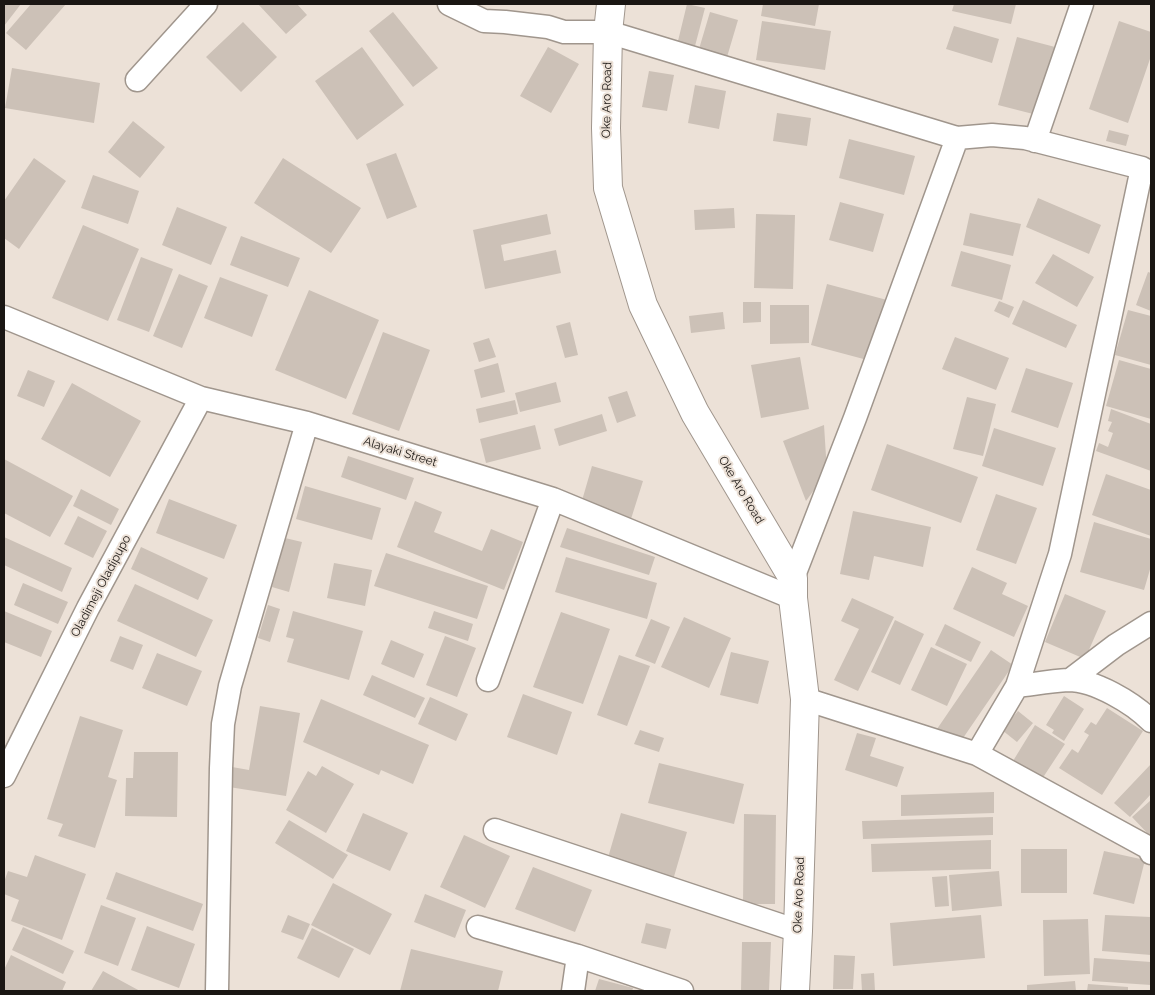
<!DOCTYPE html>
<html>
<head>
<meta charset="utf-8">
<style>
  body { margin:0 }
  #map { position:relative; width:1155px; height:995px; overflow:hidden; background:#ece1d7; font-family:Raleway,sans-serif }
  canvas { display:block }
  .frame { position:absolute; inset:0; border:5px solid #1a1613; pointer-events:none }
</style>
</head>
<body>
<div id="map">
<canvas width="1155" height="995"></canvas>
<div class="frame"></div>
</div>
<script>
const g = document.querySelector('canvas').getContext('2d');
g.lineJoin = 'round';
function paint(path, color) {
  g.fillStyle = color;
  g.fill(path, 'evenodd');
}
function stroke(path, color, width, dash) {
  g.strokeStyle = color;
  g.lineWidth = width;
  g.lineCap = dash ? 'butt' : 'round';
  g.setLineDash(dash || []);
  g.stroke(path);
}
function write(font, color, halo, rows, align = 'center') {
  g.font = font + ' Raleway,sans-serif';
  g.lineWidth = 4;
  g.setLineDash([]);
  g.textBaseline = 'middle';
  g.strokeStyle = halo;
  g.fillStyle = color;
  for (const [text, x, y, turn = 0] of rows) {
    g.save();
    g.translate(x, y);
    g.rotate((+turn || 0) * Math.PI / 180);
    g.textAlign = isNaN(turn) ? turn : align;
    if (halo) g.strokeText(text, 0, 0);
    g.fillText(text, 0, 0);
    g.restore();
  }
}
paint(new Path2D(`
  M 4,4 L 21,4 L 4,26 Z
  M 31,4 L 66,4 L 26,50 L 6,33 Z
  M 258,4 L 297,4 L 307,15 L 286,34 Z
  M 687,4 L 705,8 L 695,46 L 678,41 Z
  M 763,4 L 819,4 L 815,26 L 761,16 Z
  M 954,4 L 1016,4 L 1011,24 L 952,11 Z
  M 393,12 L 438,68 L 413,87 L 369,31 Z
  M 710,12 L 738,20 L 727,57 L 699,49 Z
  M 762,21 L 831,31 L 825,70 L 756,60 Z
  M 1119,21 L 1151,32 L 1151,56 L 1128,123 L 1089,109 Z
  M 243,22 L 277,57 L 241,92 L 206,57 Z
  M 954,26 L 999,39 L 992,63 L 946,49 Z
  M 1017,37 L 1055,47 L 1037,115 L 998,105 Z
  M 362,47 L 404,105 L 357,140 L 315,81 Z
  M 548,47 L 579,64 L 551,113 L 520,96 Z
  M 12,68 L 100,83 L 94,123 L 5,108 Z
  M 649,71 L 674,75 L 667,111 L 642,107 Z
  M 695,85 L 726,91 L 719,129 L 688,123 Z
  M 777,113 L 811,118 L 807,146 L 773,141 Z
  M 133,121 L 165,147 L 140,178 L 108,152 Z
  M 1109,130 L 1129,135 L 1126,146 L 1106,141 Z
  M 849,139 L 915,156 L 904,195 L 839,178 Z
  M 396,153 L 417,207 L 387,219 L 366,164 Z
  M 34,158 L 66,181 L 19,249 L 4,238 L 4,201 Z
  M 283,158 L 361,208 L 331,253 L 254,203 Z
  M 93,175 L 139,191 L 128,224 L 81,208 Z
  M 1038,198 L 1101,225 L 1089,254 L 1026,227 Z
  M 840,202 L 884,214 L 873,252 L 829,240 Z
  M 177,207 L 227,227 L 211,265 L 162,245 Z
  M 734,208 L 735,228 L 695,230 L 694,210 Z
  M 970,213 L 1021,224 L 1013,256 L 963,245 Z
  M 547,214 L 551,234 L 501,245 L 504,261 L 556,250 L 561,273 L 485,289 L 473,230 Z
  M 756,214 L 795,215 L 793,289 L 754,288 Z
  M 83,225 L 139,249 L 108,321 L 52,298 Z
  M 241,236 L 300,258 L 288,287 L 230,265 Z
  M 961,251 L 1011,265 L 1002,300 L 951,286 Z
  M 1053,254 L 1094,277 L 1077,307 L 1035,283 Z
  M 141,257 L 173,269 L 149,332 L 117,320 Z
  M 1148,272 L 1151,273 L 1151,311 L 1136,305 Z
  M 179,274 L 208,286 L 182,348 L 153,336 Z
  M 220,277 L 268,295 L 252,337 L 204,318 Z
  M 827,284 L 887,300 L 871,361 L 811,345 Z
  M 309,290 L 379,320 L 346,399 L 275,370 Z
  M 1023,300 L 1077,325 L 1066,348 L 1012,324 Z
  M 999,301 L 1014,307 L 1009,318 L 994,311 Z
  M 743,302 L 761,302 L 761,322 L 743,323 Z
  M 770,305 L 809,305 L 809,343 L 770,344 Z
  M 1128,310 L 1151,316 L 1151,365 L 1115,355 Z
  M 723,312 L 725,329 L 691,333 L 689,316 Z
  M 570,322 L 578,355 L 565,358 L 556,326 Z
  M 383,332 L 430,350 L 399,431 L 352,414 Z
  M 955,337 L 1009,358 L 996,390 L 942,369 Z
  M 489,338 L 496,357 L 479,362 L 473,343 Z
  M 800,357 L 809,409 L 761,418 L 751,365 Z
  M 1119,360 L 1151,369 L 1151,419 L 1106,406 Z
  M 498,363 L 505,392 L 481,398 L 474,370 Z
  M 1026,368 L 1073,383 L 1058,428 L 1011,412 Z
  M 28,370 L 55,381 L 44,407 L 17,396 Z
  M 556,382 L 561,402 L 520,412 L 515,393 Z
  M 72,383 L 141,421 L 110,477 L 41,439 Z
  M 627,391 L 636,416 L 617,423 L 608,397 Z
  M 967,397 L 996,404 L 983,456 L 953,449 Z
  M 515,400 L 518,414 L 479,423 L 476,409 Z
  M 1111,409 L 1151,424 L 1151,471 L 1096,451 L 1099,443 L 1108,447 L 1113,433 L 1108,431 L 1112,422 L 1108,421 Z
  M 602,414 L 607,431 L 559,446 L 554,429 Z
  M 535,425 L 541,449 L 486,463 L 480,439 Z
  M 824,425 L 827,472 L 806,501 L 783,441 Z
  M 994,428 L 1056,448 L 1043,486 L 982,466 Z
  M 887,444 L 978,477 L 961,523 L 871,490 Z
  M 348,456 L 414,478 L 406,500 L 341,477 Z
  M 4,459 L 73,496 L 50,537 L 4,513 Z
  M 592,466 L 643,481 L 631,519 L 581,504 Z
  M 1106,474 L 1151,490 L 1151,536 L 1092,515 Z
  M 305,486 L 381,508 L 372,540 L 296,519 Z
  M 81,489 L 119,509 L 111,525 L 73,506 Z
  M 996,494 L 1037,508 L 1016,564 L 976,550 Z
  M 169,499 L 237,525 L 224,559 L 156,533 Z
  M 415,501 L 442,512 L 434,532 L 482,551 L 491,529 L 523,542 L 504,590 L 397,547 Z
  M 853,511 L 931,527 L 923,567 L 874,556 L 869,580 L 840,574 Z
  M 78,516 L 107,531 L 93,558 L 64,544 Z
  M 1094,522 L 1151,539 L 1151,566 L 1144,590 L 1080,572 Z
  M 567,528 L 655,557 L 649,575 L 560,547 Z
  M 4,537 L 72,568 L 62,592 L 4,565 Z
  M 285,538 L 302,542 L 289,592 L 272,587 Z
  M 141,547 L 208,578 L 198,600 L 131,569 Z
  M 386,553 L 488,586 L 477,619 L 374,586 Z
  M 566,557 L 657,583 L 647,619 L 555,592 Z
  M 334,563 L 372,570 L 365,606 L 327,598 Z
  M 972,567 L 1007,583 L 1002,594 L 1028,606 L 1014,637 L 953,609 Z
  M 23,583 L 68,602 L 58,624 L 14,605 Z
  M 135,584 L 213,620 L 196,657 L 117,621 Z
  M 1065,594 L 1106,611 L 1085,659 L 1045,642 Z
  M 852,598 L 894,617 L 858,691 L 834,680 L 859,629 L 841,621 Z
  M 268,605 L 280,609 L 270,642 L 258,638 Z
  M 4,611 L 52,631 L 41,657 L 4,642 Z
  M 293,611 L 363,631 L 349,680 L 287,662 L 294,639 L 286,637 Z
  M 434,611 L 473,624 L 468,641 L 428,628 Z
  M 561,612 L 610,629 L 583,704 L 533,687 Z
  M 684,617 L 731,638 L 709,688 L 661,667 Z
  M 651,619 L 670,627 L 655,664 L 635,656 Z
  M 895,620 L 924,634 L 900,685 L 871,672 Z
  M 945,624 L 981,642 L 971,662 L 935,645 Z
  M 120,636 L 143,645 L 133,670 L 110,661 Z
  M 445,636 L 476,648 L 457,697 L 426,685 Z
  M 391,640 L 424,654 L 414,678 L 381,664 Z
  M 931,647 L 967,664 L 947,706 L 911,690 Z
  M 991,650 L 1013,665 L 959,744 L 937,729 Z
  M 731,652 L 769,661 L 758,704 L 720,695 Z
  M 157,653 L 202,671 L 187,706 L 142,688 Z
  M 619,655 L 650,666 L 627,726 L 597,715 Z
  M 372,675 L 425,698 L 415,718 L 363,695 Z
  M 523,694 L 572,712 L 557,755 L 507,737 Z
  M 1064,696 L 1084,709 L 1064,741 L 1052,733 L 1054,730 L 1046,725 Z
  M 430,697 L 468,714 L 456,741 L 418,724 Z
  M 321,699 L 429,745 L 413,784 L 381,770 L 379,775 L 303,742 Z
  M 260,706 L 300,713 L 286,796 L 229,787 L 232,767 L 249,770 Z
  M 1107,708 L 1143,731 L 1102,795 L 1059,768 L 1072,749 L 1078,753 L 1089,735 L 1084,732 L 1091,722 L 1096,725 Z
  M 1018,711 L 1033,723 L 1017,742 L 1002,730 Z
  M 80,716 L 123,730 L 108,777 L 117,780 L 95,848 L 58,836 L 63,824 L 47,819 Z
  M 1035,725 L 1065,744 L 1042,779 L 1013,761 Z
  M 640,730 L 664,738 L 659,752 L 634,744 Z
  M 857,733 L 876,738 L 870,756 L 904,767 L 897,787 L 845,770 Z
  M 134,752 L 178,752 L 177,817 L 125,816 L 126,778 L 133,778 Z
  M 659,763 L 744,784 L 734,824 L 648,803 Z
  M 1151,764 L 1151,794 L 1130,817 L 1114,803 Z
  M 322,766 L 354,784 L 326,833 L 286,810 L 308,771 L 316,776 Z
  M 994,792 L 994,813 L 901,816 L 901,795 Z
  M 1151,800 L 1151,837 L 1132,817 Z
  M 363,813 L 408,833 L 390,871 L 346,851 Z
  M 621,813 L 687,832 L 673,880 L 607,861 Z
  M 744,814 L 776,815 L 775,904 L 743,904 Z
  M 993,817 L 993,835 L 863,839 L 862,821 Z
  M 289,820 L 348,855 L 333,879 L 275,843 Z
  M 464,835 L 510,856 L 485,908 L 440,887 Z
  M 991,840 L 991,869 L 872,872 L 871,844 Z
  M 1021,849 L 1067,849 L 1067,893 L 1021,893 Z
  M 1104,851 L 1145,860 L 1134,904 L 1093,894 Z
  M 35,855 L 86,874 L 62,940 L 11,921 L 19,900 L 4,894 L 4,882 L 8,871 L 27,877 Z
  M 533,867 L 592,890 L 575,932 L 515,909 Z
  M 999,871 L 1002,906 L 952,911 L 949,875 Z
  M 116,872 L 203,904 L 193,931 L 106,899 Z
  M 947,876 L 949,906 L 935,907 L 932,877 Z
  M 333,883 L 392,914 L 370,955 L 311,925 Z
  M 425,894 L 466,910 L 455,938 L 414,922 Z
  M 101,905 L 136,918 L 118,966 L 84,953 Z
  M 288,915 L 310,924 L 303,940 L 281,932 Z
  M 981,915 L 985,958 L 893,966 L 890,923 Z
  M 1105,915 L 1151,917 L 1151,955 L 1102,951 Z
  M 1088,919 L 1090,974 L 1044,976 L 1043,920 Z
  M 646,923 L 671,929 L 666,949 L 641,943 Z
  M 147,926 L 195,944 L 179,988 L 131,970 Z
  M 23,927 L 74,951 L 63,974 L 12,950 Z
  M 312,928 L 354,949 L 339,978 L 297,958 Z
  M 742,942 L 771,942 L 769,991 L 741,991 Z
  M 411,949 L 503,971 L 498,991 L 400,991 Z
  M 11,955 L 66,982 L 62,991 L 4,991 L 4,970 Z
  M 834,955 L 855,956 L 853,989 L 833,989 Z
  M 1094,958 L 1151,962 L 1151,985 L 1092,981 Z
  M 103,971 L 140,991 L 91,991 Z
  M 874,973 L 875,991 L 862,991 L 861,974 Z
  M 599,979 L 633,988 L 632,991 L 595,991 Z
  M 1075,981 L 1076,991 L 1027,991 L 1027,985 Z
  M 1088,984 L 1128,987 L 1128,991 L 1087,991 Z`), '#ccc1b7');
const street = new Path2D(`
  M 449,4 L 484,21 L 505,22 L 548,27 L 564,32 L 608,32 L 957,138 L 992,135 L 1025,138 L 1142,168 L 1151,173
  M 137,80 L 206,4
  M 1035,141 L 1082,4
  M 4,317 L 201,398 L 307,423 L 553,499 L 793,598
  M 793,578 L 855,418 L 957,138
  M 488,680 L 553,499
  M 1070,680 L 1116,645 L 1151,623
  M 1017,686 C 1034,684 1051,681 1068,680 C 1095,680 1133,703 1151,721
  M 805,699 L 977,754 L 1149,848 L 1151,853
  M 977,754 L 1017,686 L 1060,554 L 1142,168
  M 4,776 L 88,608 L 201,398
  M 495,830 L 798,931
  M 478,927 L 578,956 L 682,991
  M 217,991 L 221,768 L 223,724 L 230,686 L 307,423
  M 573,991 L 578,956`);
const secondary = new Path2D(`
  M 611,4 L 608,32 L 606,128 L 608,188 L 643,305 L 695,413 L 793,578 L 793,598 L 805,699 L 798,931 L 795,991`);
stroke(street, '#a0968d', 25);
stroke(secondary, '#a0968d', 30);
stroke(street, '#fff', 22);
stroke(secondary, '#fff', 28);
write('12px', '#1a1613', '#ece1d7', [
  ["Oke Aro Road",607,100,-89],
  ["Alayaki Street",400,452,17],
  ["Oke Aro Road",741,490,59],
  ["Oladimeji Oladipupo",101,586,-62],
  ["Oke Aro Road",799,895,-88]
]);
</script>
</body>
</html>
